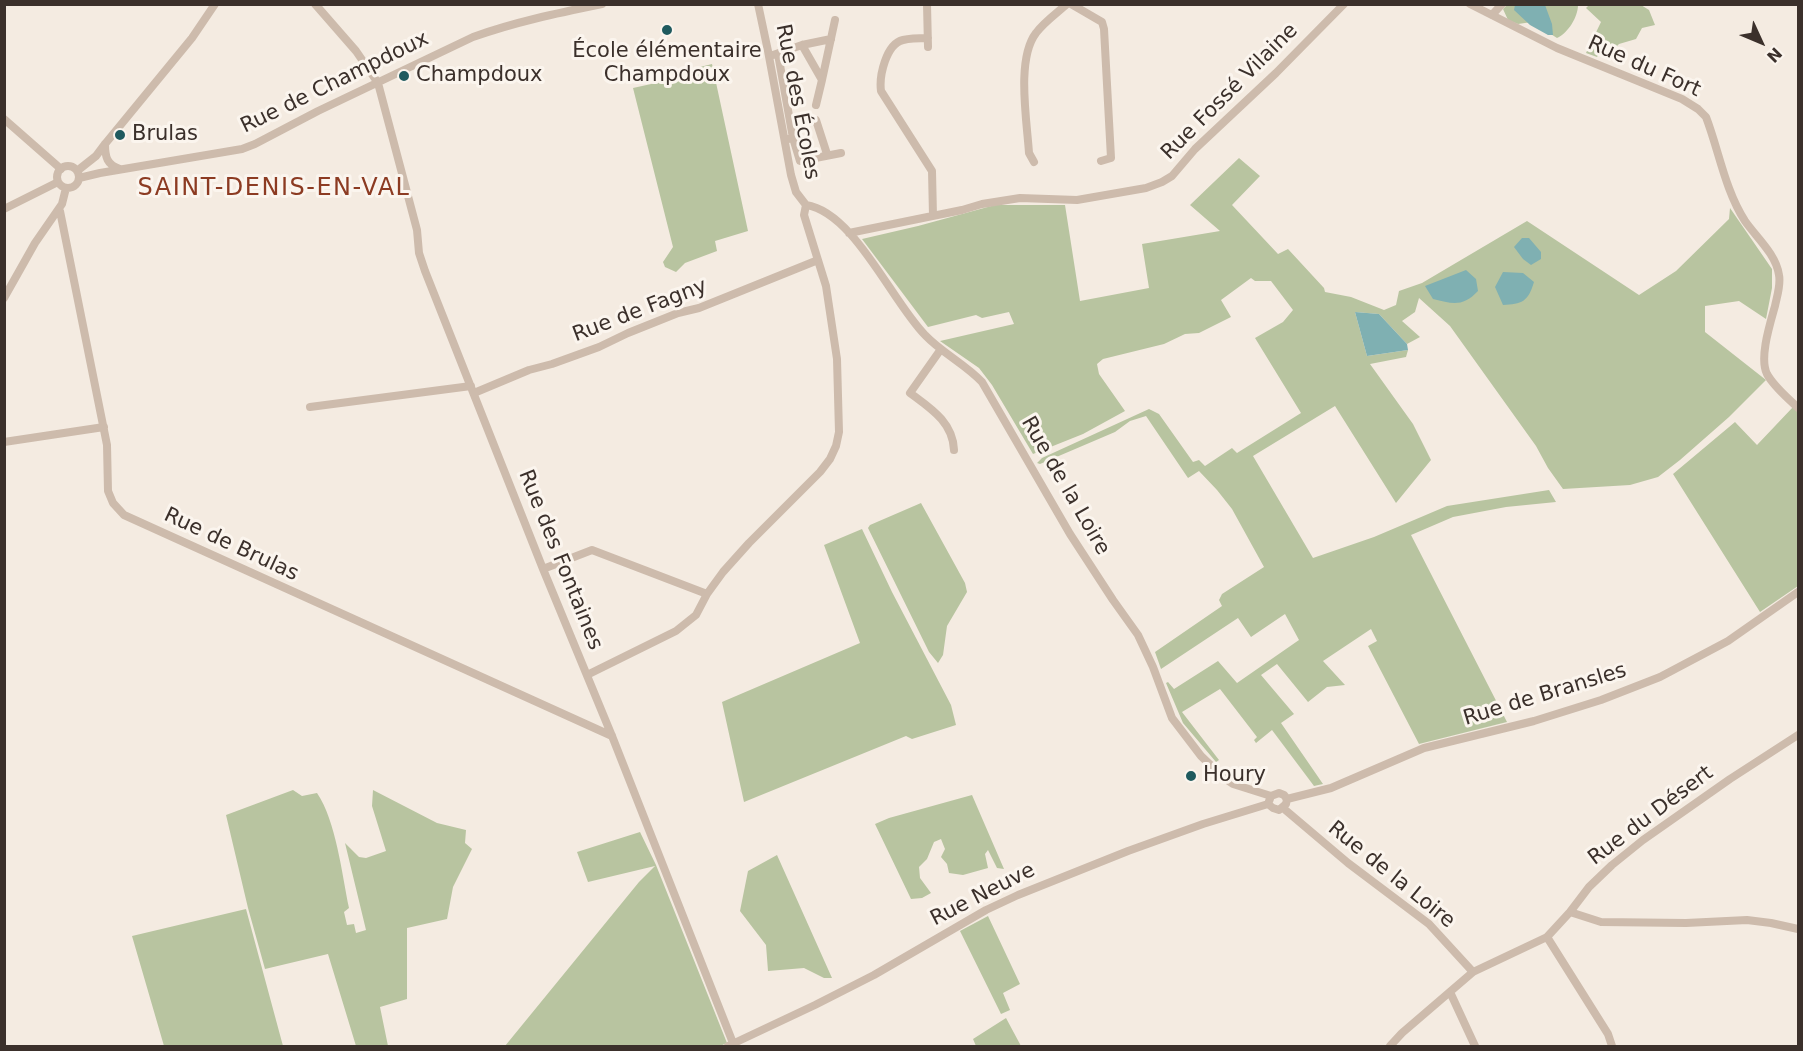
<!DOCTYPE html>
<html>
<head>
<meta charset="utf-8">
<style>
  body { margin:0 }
  #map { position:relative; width:1803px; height:1051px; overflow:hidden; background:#f4ebe1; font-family:"DejaVu Sans",sans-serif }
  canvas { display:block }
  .frame { position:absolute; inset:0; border:6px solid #3b302b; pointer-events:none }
  .north { position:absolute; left:1731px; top:12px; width:60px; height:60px; -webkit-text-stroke:4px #fbf5ee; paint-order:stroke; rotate:134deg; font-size:16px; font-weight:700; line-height:24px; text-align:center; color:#3b302b }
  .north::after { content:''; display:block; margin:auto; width:21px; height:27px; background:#3b302b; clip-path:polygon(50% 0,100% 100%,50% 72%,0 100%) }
</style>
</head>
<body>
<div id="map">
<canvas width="1803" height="1051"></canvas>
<div class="frame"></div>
<div class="north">N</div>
</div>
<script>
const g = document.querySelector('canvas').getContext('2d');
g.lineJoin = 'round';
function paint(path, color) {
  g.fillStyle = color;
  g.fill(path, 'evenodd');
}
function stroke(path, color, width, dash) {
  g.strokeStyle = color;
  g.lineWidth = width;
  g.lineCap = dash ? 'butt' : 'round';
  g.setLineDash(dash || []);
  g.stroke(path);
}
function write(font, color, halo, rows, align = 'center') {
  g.font = font + ' "DejaVu Sans",sans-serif';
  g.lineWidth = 6;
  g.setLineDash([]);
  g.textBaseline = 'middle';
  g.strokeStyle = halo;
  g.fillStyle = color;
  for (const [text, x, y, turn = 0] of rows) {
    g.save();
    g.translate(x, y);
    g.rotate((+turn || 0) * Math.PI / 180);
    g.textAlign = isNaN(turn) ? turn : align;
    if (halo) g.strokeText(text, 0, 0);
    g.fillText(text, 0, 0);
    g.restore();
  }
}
paint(new Path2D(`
  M 1507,5 L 1578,5 C 1578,17 1568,33 1557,38 L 1532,22 L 1518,24 L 1508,20 L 1503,9 Z
  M 1589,5 L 1641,5 L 1649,10 L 1655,25 L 1642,28 L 1636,39 L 1619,44 L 1615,48 L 1602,49 L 1597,57 L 1586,53 L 1601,22 L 1586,8 Z
  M 712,64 L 748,231 L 715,241 L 717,251 L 685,263 L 676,272 L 665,267 L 663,262 L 673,247 L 633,88 L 692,75 L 700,67 Z
  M 1239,158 L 1260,176 L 1232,205 L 1278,254 L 1288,249 L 1324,288 L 1325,292 L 1351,297 L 1384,310 L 1396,305 L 1399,291 L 1422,283 L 1527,221 L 1639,295 L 1676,271 L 1729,219 L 1730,208 L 1772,269 L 1772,288 L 1766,319 L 1739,301 L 1705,306 L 1705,332 L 1766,380 L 1729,417 L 1680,460 L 1658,477 L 1630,485 L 1563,489 L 1548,468 L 1536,446 L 1450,326 L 1419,298 L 1415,312 L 1402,321 L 1420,337 L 1407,344 L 1379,314 L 1355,312 L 1367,356 L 1408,350 L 1406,357 L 1370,364 L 1413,424 L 1431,460 L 1396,503 L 1335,406 L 1253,456 L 1313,558 L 1374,537 L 1447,506 L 1549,490 L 1556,502 L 1506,507 L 1453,517 L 1411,535 L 1507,722 L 1419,744 L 1368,646 L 1377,641 L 1371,629 L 1323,661 L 1345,685 L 1327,687 L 1308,702 L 1277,664 L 1261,675 L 1294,714 L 1281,723 L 1323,784 L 1314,786 L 1272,730 L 1256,743 L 1254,740 L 1257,737 L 1220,689 L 1182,712 L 1219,760 L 1216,762 L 1183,723 L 1166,683 L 1168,682 L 1174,689 L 1218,661 L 1237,683 L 1299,640 L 1285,614 L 1251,637 L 1238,618 L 1161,669 L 1155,652 L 1222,606 L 1219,600 L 1222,594 L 1264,567 L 1232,509 L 1217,490 L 1199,471 L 1188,478 L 1146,416 L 1130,421 L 1115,432 L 1040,464 L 1037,463 L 1042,458 L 1149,409 L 1159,414 L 1193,462 L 1199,460 L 1205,466 L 1232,448 L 1237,453 L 1301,413 L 1255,338 L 1283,322 L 1293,310 L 1271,281 L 1255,281 L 1251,278 L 1221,300 L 1231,317 L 1199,333 L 1185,334 L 1164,344 L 1103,359 L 1097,364 L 1099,374 L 1125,411 L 1083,434 L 1033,454 L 992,385 L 979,368 L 940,341 L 1014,324 L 1009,312 L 982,318 L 976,315 L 928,327 L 862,239 L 918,226 L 995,205 L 1065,205 L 1080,301 L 1149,288 L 1142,244 L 1220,231 L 1190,205 Z
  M 1793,407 L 1798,412 L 1798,586 L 1760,612 L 1673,474 L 1735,422 L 1757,445 Z
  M 921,503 L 965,583 L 967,592 L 947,626 L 943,655 L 938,663 L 929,652 L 868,528 L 870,525 Z
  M 862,529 L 892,592 L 951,705 L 956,725 L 912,739 L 906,736 L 744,802 L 722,702 L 860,643 L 824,545 Z
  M 293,790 L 302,796 L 317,793 C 336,821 342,874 349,908 L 344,912 L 347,925 L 354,924 L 356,933 L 366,930 L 345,843 L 359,857 L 366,858 L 386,851 L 372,806 L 373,790 L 437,823 L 466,830 L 465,843 L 472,849 L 453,887 L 447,919 L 407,928 L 407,999 L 380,1007 L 388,1046 L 356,1046 L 328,954 L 265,969 L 248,908 L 226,815 Z
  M 972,795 L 1004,869 L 997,868 L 988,850 L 985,854 L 988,868 L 963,875 L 949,873 L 947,864 L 941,857 L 945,849 L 941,839 L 934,842 L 927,859 L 919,867 L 920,878 L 931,893 L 922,898 L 911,899 L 875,824 L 889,818 Z
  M 640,832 L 656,865 L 727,1043 L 720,1046 L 505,1046 L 639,882 L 655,866 L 588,882 L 577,852 Z
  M 777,855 L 832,978 L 824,978 L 804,968 L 768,971 L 766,945 L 740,911 L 748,871 Z
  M 246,909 L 283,1046 L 164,1046 L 132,936 Z
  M 988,916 L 1020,984 L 1003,993 L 1010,1010 L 1001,1014 L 960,931 Z
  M 1006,1018 L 1021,1046 L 976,1046 L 973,1039 Z`), '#b8c4a0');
paint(new Path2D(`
  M 1515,5 L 1545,5 L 1552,24 L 1553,35 L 1548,35 L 1530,25 L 1514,10 Z
  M 1522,238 L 1529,238 L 1541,252 L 1541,259 L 1531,265 L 1523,259 L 1514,247 Z
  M 1466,270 L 1476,279 L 1478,291 C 1463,307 1453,304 1433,299 L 1425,286 Z
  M 1503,272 L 1523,273 L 1534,282 C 1528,302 1522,304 1503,305 L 1495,287 Z
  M 1355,312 L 1379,314 L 1407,344 L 1408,350 L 1367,356 Z`), '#7fb0b2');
stroke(new Path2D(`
  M 315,4 L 356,51 L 378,83 L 417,230 L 419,253 L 425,271 L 543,569 L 612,736 L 733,1043
  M 758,4 L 768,51 L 791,175 L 796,192 L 806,205
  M 927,4 L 928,47
  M 1071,4 L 1102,22 L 1104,29 L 1111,158 L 1101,161
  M 1470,4 L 1557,48 L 1682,99 L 1698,109 L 1706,117 C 1719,151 1725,190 1745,221 C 1756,237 1776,254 1779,275 C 1781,285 1777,296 1775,306 C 1770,324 1759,358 1767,374 C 1774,387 1788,398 1798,408
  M 1492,15 L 1502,4
  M 928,38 C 920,38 911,38 903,40 C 886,44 879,76 881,91 L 932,171 L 933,216
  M 802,45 L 822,80 L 835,20
  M 778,54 L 793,138
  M 773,55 L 802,45 L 831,39
  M 816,105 L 822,80
  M 4,119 L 61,169
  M 816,120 L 827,154
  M 788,139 L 793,138 L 800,161 L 841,153
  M 105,144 C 105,157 107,165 120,169
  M 1034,162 L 1029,153 C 1027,121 1016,59 1036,33 C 1044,22 1057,13 1067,4
  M57 177a11 11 0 1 1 22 0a11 11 0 1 1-22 0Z
  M 77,171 L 96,156 L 105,144 L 192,38 L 215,4
  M 79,178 L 100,173 L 242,149 L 255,144 L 318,111 L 473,37 C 515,22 558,13 602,4
  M 806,205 C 854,212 892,302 925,335 C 942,353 965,364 982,382 L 1070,534 L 1113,600 L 1138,635 L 1153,667 L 1172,718 L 1201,756 L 1224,778 L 1233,784 L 1271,796
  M 4,209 L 58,182
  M 58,210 L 60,211 L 107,445 L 108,491 L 113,503 L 124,515 L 612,736
  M 849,233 L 962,210 L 982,204 L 1020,198 L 1077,200 L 1146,188 L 1162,182 L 1172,176 L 1195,149 L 1276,73 L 1344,4
  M 4,298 L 35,243 L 62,204 L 66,188
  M 941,349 L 910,393 C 930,408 953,422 954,450
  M 474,393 L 529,370 L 552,364 L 599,347 L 628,333 L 678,313 L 699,308 L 818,260
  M 310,407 L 471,386
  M 4,442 L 104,427
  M 543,569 L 592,550 L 707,594
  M 587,675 L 676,631 L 696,615 L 707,594 L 723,572 L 749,543 L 820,472 L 830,459 L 836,446 L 839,432 L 837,359 L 826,286 L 804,215 L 806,205
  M 1279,793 L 1284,795 L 1287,799 L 1286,804 L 1279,810 L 1273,808 L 1268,804 L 1271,796 Z
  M 1287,799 L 1331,788 L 1424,748 L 1534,721 L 1601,700 L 1660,677 L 1728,641 L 1798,592
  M 1283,808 L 1348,863 L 1429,924 L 1473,972
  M 1570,912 L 1601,922 L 1686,923 L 1747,920 L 1771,923 L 1798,929
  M 1547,937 L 1608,1034 L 1612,1046
  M 1450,992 L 1475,1046
  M 728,1046 L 815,1005 L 874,975 L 986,910 L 1018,895 L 1128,851 L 1203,824 L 1268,804
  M 1390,1046 L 1402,1033 L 1473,972 L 1547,937 L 1570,912 L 1589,887 L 1612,865 L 1643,840 L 1730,779 L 1798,735`), '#cdbbac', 8);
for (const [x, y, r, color] of [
  [667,30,6,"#1f5a5e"],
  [404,76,6,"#1f5a5e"],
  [120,135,6,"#1f5a5e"],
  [1191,776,6,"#1f5a5e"]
]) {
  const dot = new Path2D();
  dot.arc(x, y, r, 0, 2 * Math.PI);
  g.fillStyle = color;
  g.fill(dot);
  stroke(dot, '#fbf5ee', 2);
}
write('21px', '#3b302b', '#fbf5ee', [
  ["École élémentaire",667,52,"center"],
  ["Champdoux",667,76,"center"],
  ["Champdoux",416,76],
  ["Brulas",132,135],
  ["Houry",1203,776]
], 'left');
write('21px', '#3b302b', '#fbf5ee', [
  ["Rue du Fort",1644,67,24],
  ["Rue de Champdoux",335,83,-26],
  ["Rue Fossé Vilaine",1230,92,-45],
  ["Rue des Écoles",797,102,79],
  ["Rue de Fagny",640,311,-21],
  ["Rue de la Loire",1065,486,60],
  ["Rue de Brulas",231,545,25],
  ["Rue des Fontaines",560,560,68],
  ["Rue de Bransles",1545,695,-17],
  ["Rue du Désert",1651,816,-37],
  ["Rue de la Loire",1391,875,39],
  ["Rue Neuve",983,895,-27]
]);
g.letterSpacing = '1.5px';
write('24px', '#8c3b22', '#fbf5ee', [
  ["SAINT-DENIS-EN-VAL",274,189]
]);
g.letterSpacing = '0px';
</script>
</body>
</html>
